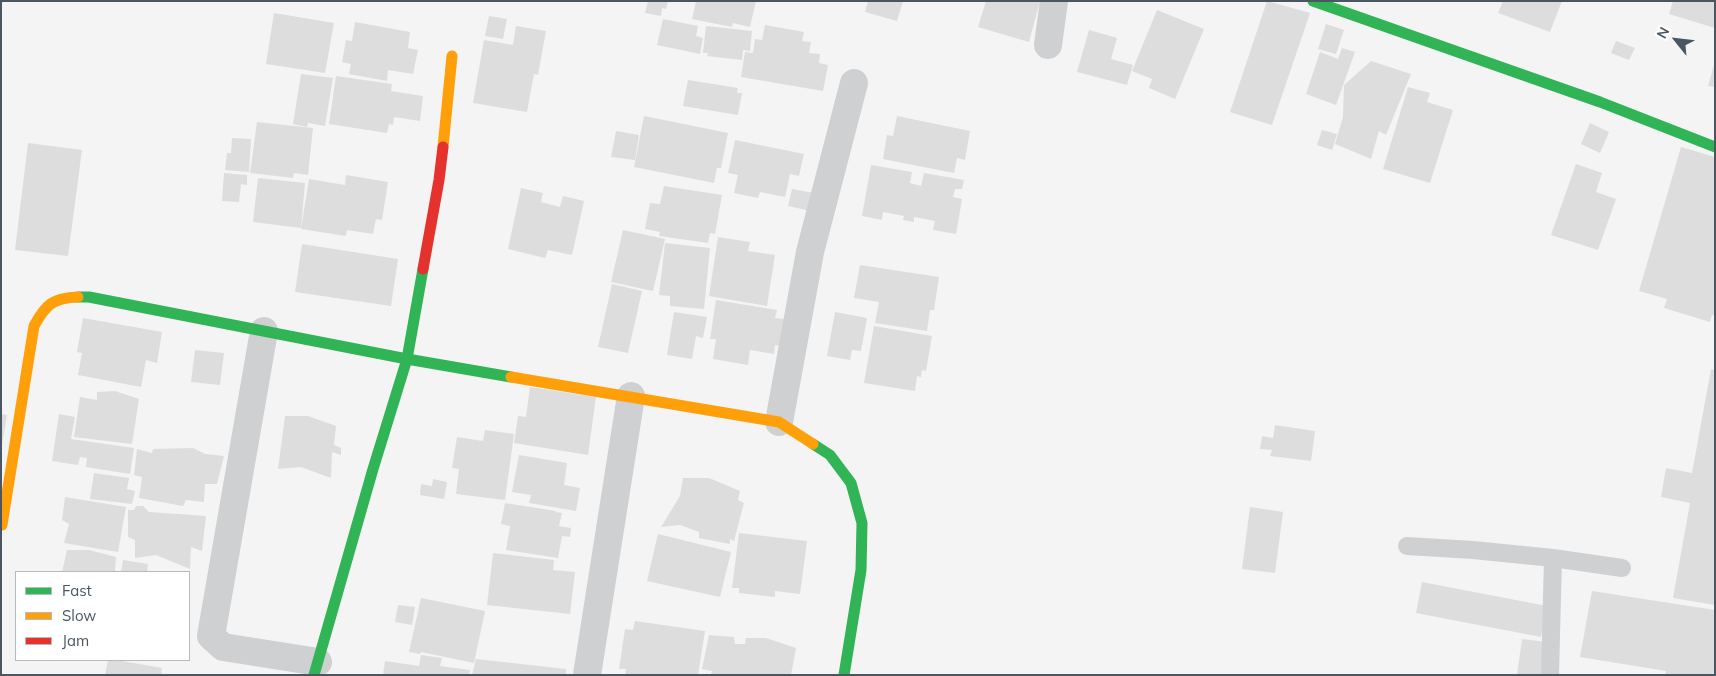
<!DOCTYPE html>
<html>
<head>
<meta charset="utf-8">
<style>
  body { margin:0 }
  #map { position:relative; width:1716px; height:676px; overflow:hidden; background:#f4f4f4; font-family:Mulish,sans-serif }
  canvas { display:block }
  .frame { position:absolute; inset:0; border:2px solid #4a5661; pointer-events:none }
  .legend { position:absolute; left:15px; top:571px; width:175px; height:90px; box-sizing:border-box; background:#fff; border:1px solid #b7bbc0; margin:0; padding:6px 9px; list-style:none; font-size:15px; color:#4a5661 }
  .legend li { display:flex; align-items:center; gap:10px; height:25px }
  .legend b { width:25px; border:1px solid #b7bbc0 }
  .north { position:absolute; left:1651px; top:15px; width:50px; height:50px; -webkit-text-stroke:4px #fff; paint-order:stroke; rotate:299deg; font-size:14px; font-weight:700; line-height:20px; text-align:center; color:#4a5661 }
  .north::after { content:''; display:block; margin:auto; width:18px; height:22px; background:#4a5661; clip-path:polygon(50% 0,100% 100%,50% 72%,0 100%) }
</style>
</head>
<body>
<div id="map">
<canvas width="1716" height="676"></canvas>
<div class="frame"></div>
<ul class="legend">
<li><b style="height:6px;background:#30b455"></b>Fast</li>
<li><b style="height:6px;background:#ff9f0a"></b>Slow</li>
<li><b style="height:6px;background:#e5322d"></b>Jam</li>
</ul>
<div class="north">N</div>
</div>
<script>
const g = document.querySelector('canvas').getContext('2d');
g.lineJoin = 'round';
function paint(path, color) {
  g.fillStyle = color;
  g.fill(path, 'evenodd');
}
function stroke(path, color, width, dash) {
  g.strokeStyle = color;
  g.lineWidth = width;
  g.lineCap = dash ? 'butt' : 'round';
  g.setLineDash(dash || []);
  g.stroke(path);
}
paint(new Path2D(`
  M 648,1 L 668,1 L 666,9 L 662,8 L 661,16 L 645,13 Z
  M 696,1 L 756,1 L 750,27 L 733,23 L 732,27 L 692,19 Z
  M 868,1 L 903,1 L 897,21 L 865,12 Z
  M 986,1 L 1040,1 L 1029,42 L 978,27 Z
  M 1267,1 L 1310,13 L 1272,125 L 1230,112 Z
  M 1503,1 L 1562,1 L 1550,32 L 1498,13 Z
  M 1673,1 L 1715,1 L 1715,28 L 1669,14 Z
  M 1157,10 L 1204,29 L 1175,99 L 1149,88 L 1152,79 L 1132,71 Z
  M 274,13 L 334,23 L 325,73 L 266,64 Z
  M 489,16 L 507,19 L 503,39 L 485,36 Z
  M 663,19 L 698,26 L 696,36 L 703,38 L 700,54 L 657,45 Z
  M 355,22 L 410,32 L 408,48 L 418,50 L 413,74 L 388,70 L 387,81 L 349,74 L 351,64 L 342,62 L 346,40 L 352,41 Z
  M 1326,24 L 1344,30 L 1336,54 L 1318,49 Z
  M 765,25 L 804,32 L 802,41 L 811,42 L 809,53 L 820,54 L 819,63 L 828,65 L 823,91 L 741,77 L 745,52 L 753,53 L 755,39 L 762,40 Z
  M 516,26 L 546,31 L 538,75 L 534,74 L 527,112 L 473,103 L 484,40 L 513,45 Z
  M 706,26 L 752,31 L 750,51 L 743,50 L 742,60 L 707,56 L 708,53 L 703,53 Z
  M 1089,30 L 1117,38 L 1111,59 L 1133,65 L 1127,85 L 1077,72 Z
  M 1616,41 L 1635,48 L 1629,60 L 1611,53 Z
  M 1342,48 L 1355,52 L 1336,105 L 1306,94 L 1320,52 L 1338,59 Z
  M 1371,61 L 1411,74 L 1386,135 L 1379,131 L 1371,159 L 1335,144 L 1343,117 L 1344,85 Z
  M 1714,65 L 1715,66 L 1715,87 L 1708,86 Z
  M 301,74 L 333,78 L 325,126 L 308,123 L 307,127 L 293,124 Z
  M 336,76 L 392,84 L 391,91 L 423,96 L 420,121 L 394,117 L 393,125 L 389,124 L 387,133 L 329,124 Z
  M 688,80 L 738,88 L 737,93 L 742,93 L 738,115 L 683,106 Z
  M 1408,87 L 1430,93 L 1427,102 L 1453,110 L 1430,183 L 1383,169 Z
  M 644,116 L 728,133 L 721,168 L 717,168 L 714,183 L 634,167 Z
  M 897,116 L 970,131 L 965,160 L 957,158 L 954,173 L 883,159 L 887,135 L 893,136 Z
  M 257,122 L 313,128 L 308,175 L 294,173 L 293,178 L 250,173 Z
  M 1590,123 L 1609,132 L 1600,153 L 1581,144 Z
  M 1322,130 L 1337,134 L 1332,150 L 1317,145 Z
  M 616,131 L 639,135 L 635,160 L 611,157 Z
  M 232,138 L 251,139 L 249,172 L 225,170 L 227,153 L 231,153 Z
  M 735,140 L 804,154 L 799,176 L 790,174 L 785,197 L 760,192 L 758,198 L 734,193 L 738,175 L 728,173 Z
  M 28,143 L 82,150 L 68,256 L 15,250 Z
  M 1681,147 L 1715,157 L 1715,316 L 1712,315 L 1710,322 L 1664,308 L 1667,299 L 1639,291 Z
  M 1576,164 L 1602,173 L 1596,192 L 1616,199 L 1598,250 L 1551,235 Z
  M 871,165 L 912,172 L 910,183 L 921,186 L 924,173 L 964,180 L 962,189 L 955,189 L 953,197 L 962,199 L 956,234 L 933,230 L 935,221 L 914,217 L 914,222 L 903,220 L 904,216 L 883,212 L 882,220 L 862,216 Z
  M 224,173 L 247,175 L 247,185 L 241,184 L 239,202 L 222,201 Z
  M 346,175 L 388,182 L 382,220 L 376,219 L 373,234 L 347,230 L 346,236 L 301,229 L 309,179 L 345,185 Z
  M 258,178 L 305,183 L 301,228 L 253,222 Z
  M 664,186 L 722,195 L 715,234 L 710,233 L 708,243 L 659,236 L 660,232 L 645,229 L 650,203 L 660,204 Z
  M 521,188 L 543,193 L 541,202 L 560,207 L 563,196 L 584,201 L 572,255 L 548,250 L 545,258 L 508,249 Z
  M 792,189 L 814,193 L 811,211 L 788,206 Z
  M 623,230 L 665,239 L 653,291 L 611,282 Z
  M 718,237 L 750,242 L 748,251 L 775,255 L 767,306 L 709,296 Z
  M 665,243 L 710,248 L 704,309 L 670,306 L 670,296 L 659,295 Z
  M 302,244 L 398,259 L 391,306 L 295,292 Z
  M 860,265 L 939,277 L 934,310 L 930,310 L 927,331 L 875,323 L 879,302 L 854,298 Z
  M 612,284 L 642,291 L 628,353 L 598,347 Z
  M 716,300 L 777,310 L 775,318 L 791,320 L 786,347 L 775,345 L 774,354 L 750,350 L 748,365 L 713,359 L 716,339 L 710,339 Z
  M 674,312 L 707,317 L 703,338 L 696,336 L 692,359 L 667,355 Z
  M 835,312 L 867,318 L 861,351 L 852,350 L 850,360 L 827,356 Z
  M 83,318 L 162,332 L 157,363 L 146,360 L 141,387 L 78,375 L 82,353 L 77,352 Z
  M 874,326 L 932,336 L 926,371 L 922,370 L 921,377 L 917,376 L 915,391 L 864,383 Z
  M 195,350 L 224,353 L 220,385 L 191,382 Z
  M 1711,369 L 1715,370 L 1715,605 L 1673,598 L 1690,503 L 1661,497 L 1666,468 L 1692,473 Z
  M 530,387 L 596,397 L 588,455 L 514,443 L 518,416 L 526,417 Z
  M 115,391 L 139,399 L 132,444 L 74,437 L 80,397 L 97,400 L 97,392 Z
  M 1,414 L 7,415 L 1,450 Z
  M 59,414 L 75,417 L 71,439 L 134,448 L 130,474 L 86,467 L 87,458 L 80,457 L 78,465 L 52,461 Z
  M 285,416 L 308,416 L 336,426 L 334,445 L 341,448 L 341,455 L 332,452 L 331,478 L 301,467 L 278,469 Z
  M 1275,425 L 1315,431 L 1311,461 L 1270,456 L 1272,450 L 1260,449 L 1262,436 L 1273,438 Z
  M 485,430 L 514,434 L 505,500 L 456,494 L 459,469 L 452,468 L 457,437 L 483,441 Z
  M 193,448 L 205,454 L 224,456 L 217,484 L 205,484 L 204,502 L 186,500 L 183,506 L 139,498 L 142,477 L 134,475 L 137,449 L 152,453 L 153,449 Z
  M 519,455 L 567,463 L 564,485 L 580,488 L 576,511 L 529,503 L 531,495 L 512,492 Z
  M 94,473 L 129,478 L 127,489 L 135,491 L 132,504 L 90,499 Z
  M 683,478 L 709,478 L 740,491 L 738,500 L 744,503 L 734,541 L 730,539 L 730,544 L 699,538 L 699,532 L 680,525 L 661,527 L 680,496 Z
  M 433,479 L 447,482 L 444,499 L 420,495 L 421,484 L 432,486 Z
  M 65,497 L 126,507 L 118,552 L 64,543 L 69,524 L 62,520 Z
  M 505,503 L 556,511 L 555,512 L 562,513 L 559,526 L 571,528 L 570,537 L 562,536 L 558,558 L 506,550 L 510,526 L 501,524 Z
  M 136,506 L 143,506 L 149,512 L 206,516 L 202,551 L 191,547 L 190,569 L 156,555 L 135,558 L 135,540 L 128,537 L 128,510 L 134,510 Z
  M 1250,507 L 1283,512 L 1275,573 L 1242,569 Z
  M 739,533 L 807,541 L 800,594 L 775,591 L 775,597 L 739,593 L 739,588 L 732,588 Z
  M 658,534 L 731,552 L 720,597 L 647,581 Z
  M 67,550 L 89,550 L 116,557 L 115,572 L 62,572 Z
  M 493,553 L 554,560 L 553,570 L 575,572 L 570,614 L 487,605 Z
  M 123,560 L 148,564 L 147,572 L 121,572 Z
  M 1422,582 L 1547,606 L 1541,637 L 1416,613 Z
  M 1592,591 L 1715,610 L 1715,675 L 1665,675 L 1666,671 L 1580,657 Z
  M 421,598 L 485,611 L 474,663 L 421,652 L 420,654 L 409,652 Z
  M 398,605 L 415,607 L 412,625 L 395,622 Z
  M 635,621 L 705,631 L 698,675 L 625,675 L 626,669 L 619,669 L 625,629 L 633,630 Z
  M 709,635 L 734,637 L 735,644 L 745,644 L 746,638 L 766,638 L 796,648 L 791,675 L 711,675 L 712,671 L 702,669 Z
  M 1522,639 L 1547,642 L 1542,675 L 1517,675 Z
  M 421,655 L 442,658 L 440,666 L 470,670 L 469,675 L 383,675 L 385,661 L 419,666 Z
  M 476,659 L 566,669 L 566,675 L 472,675 Z
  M 108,660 L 116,660 L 162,668 L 161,675 L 105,675 Z`), '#ddddde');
stroke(new Path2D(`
  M 1407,546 L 1473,550 L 1553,558 L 1550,675
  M 1553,558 L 1622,568`), '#ced0d2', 18);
stroke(new Path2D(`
  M 1048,45 L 1054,1
  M 264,331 L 211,636 L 223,647 L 318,662
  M 779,422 L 810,252 L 854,83
  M 587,675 L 631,396`), '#ced0d2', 28);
stroke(new Path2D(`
  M 1313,1 L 1600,102 L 1715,147
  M 78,297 L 89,297 L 407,359 L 511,377
  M 813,444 L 830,455 L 851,483 L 862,523 L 861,570 L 844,675
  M 314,675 L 373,469 L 407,359 L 423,269`), '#30b455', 11);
stroke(new Path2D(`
  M 443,147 L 452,56
  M 511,377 L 779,422 L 813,444
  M 2,525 L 34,326 C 46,304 53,298 78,297`), '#ff9f0a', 11);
stroke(new Path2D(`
  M 423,269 L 439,180 L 443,147`), '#e5322d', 11);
</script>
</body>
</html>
